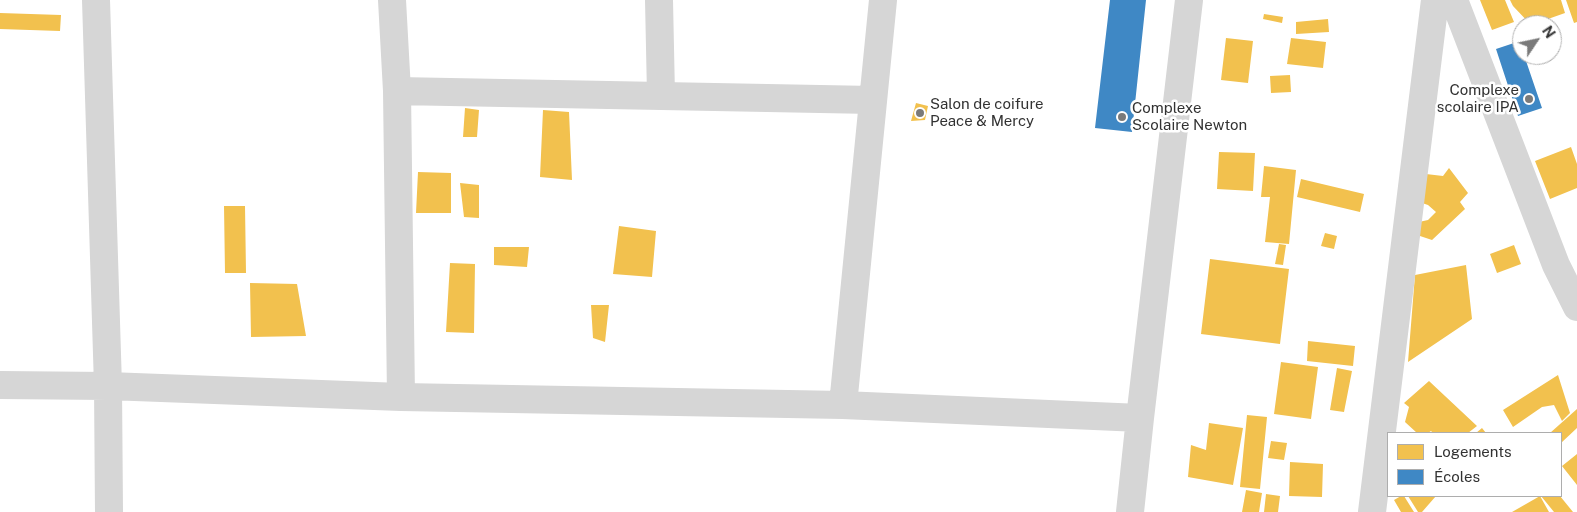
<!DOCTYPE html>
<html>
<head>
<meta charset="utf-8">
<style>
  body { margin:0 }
  #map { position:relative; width:1577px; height:512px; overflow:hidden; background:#fff; font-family:"Public Sans",sans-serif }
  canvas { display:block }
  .legend { position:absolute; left:1387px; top:432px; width:175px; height:65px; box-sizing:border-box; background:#fff; border:1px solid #adadad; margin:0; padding:6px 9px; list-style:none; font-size:15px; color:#323232 }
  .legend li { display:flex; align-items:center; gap:10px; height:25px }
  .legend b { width:25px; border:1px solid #adadad }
  .north { position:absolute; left:1512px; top:15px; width:50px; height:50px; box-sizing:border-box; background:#fff; border:1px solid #adadad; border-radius:50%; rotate:56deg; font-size:14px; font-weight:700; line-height:20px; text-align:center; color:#323232 }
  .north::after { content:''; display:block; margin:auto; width:18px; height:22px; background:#7a7a7a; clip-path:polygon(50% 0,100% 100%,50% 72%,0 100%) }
</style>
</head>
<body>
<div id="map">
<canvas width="1577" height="512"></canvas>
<ul class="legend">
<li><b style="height:14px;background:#f2c14e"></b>Logements</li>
<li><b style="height:14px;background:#3f88c5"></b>Écoles</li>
</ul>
<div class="north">N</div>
</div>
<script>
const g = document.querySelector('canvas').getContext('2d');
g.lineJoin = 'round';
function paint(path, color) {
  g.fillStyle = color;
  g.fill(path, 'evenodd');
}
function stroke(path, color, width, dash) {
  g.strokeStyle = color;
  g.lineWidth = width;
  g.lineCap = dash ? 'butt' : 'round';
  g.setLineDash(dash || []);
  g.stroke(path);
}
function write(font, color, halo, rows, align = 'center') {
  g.font = font + ' "Public Sans",sans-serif';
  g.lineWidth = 5;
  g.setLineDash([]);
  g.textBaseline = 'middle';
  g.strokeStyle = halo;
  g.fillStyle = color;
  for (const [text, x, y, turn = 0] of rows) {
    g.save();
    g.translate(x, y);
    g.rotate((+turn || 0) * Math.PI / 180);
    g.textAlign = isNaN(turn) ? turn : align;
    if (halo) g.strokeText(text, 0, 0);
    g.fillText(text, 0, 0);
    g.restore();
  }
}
paint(new Path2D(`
  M 1480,0 L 1505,0 L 1514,22 L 1492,30 Z
  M 1510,0 L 1561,0 L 1565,13 L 1531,25 L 1513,6 Z
  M 1566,0 L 1577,0 L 1577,22 L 1574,23 Z
  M 0,13 L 61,15 L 60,31 L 0,29 Z
  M 1264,14 L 1283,17 L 1282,23 L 1263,19 Z
  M 1328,19 L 1329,32 L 1296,34 L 1296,22 Z
  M 1226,38 L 1253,41 L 1248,83 L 1221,80 Z
  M 1291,38 L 1326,42 L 1323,68 L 1287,64 Z
  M 1290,75 L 1291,92 L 1271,93 L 1270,76 Z
  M 916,103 L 928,106 L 925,120 L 911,121 Z
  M 465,108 L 479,110 L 477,137 L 463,137 Z
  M 543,110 L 569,112 L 572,180 L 540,177 Z
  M 1571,147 L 1577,164 L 1577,188 L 1550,199 L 1535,161 Z
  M 1219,152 L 1255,153 L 1253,191 L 1217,189 Z
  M 1264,166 L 1296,170 L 1289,244 L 1265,242 L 1270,197 L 1261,197 Z
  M 1449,168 L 1468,193 L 1460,202 L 1465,209 L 1432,240 L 1417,235 L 1419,222 L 1428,220 L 1436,212 L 1428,205 L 1422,203 L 1426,174 L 1443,176 Z
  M 418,172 L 451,173 L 451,213 L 416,213 Z
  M 1301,179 L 1364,194 L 1360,212 L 1297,197 Z
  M 460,183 L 479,185 L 479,218 L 464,217 Z
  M 224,206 L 245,206 L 246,273 L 225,273 Z
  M 619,226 L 656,231 L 652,277 L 613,274 Z
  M 1325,233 L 1337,236 L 1334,249 L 1321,246 Z
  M 1279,244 L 1286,245 L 1283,265 L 1275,264 Z
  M 1514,245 L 1521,264 L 1497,273 L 1490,254 Z
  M 494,247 L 529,247 L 527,267 L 494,265 Z
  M 1210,259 L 1289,269 L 1280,344 L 1201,334 Z
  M 450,263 L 475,264 L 474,333 L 446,332 Z
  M 1466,265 L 1472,319 L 1408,362 L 1415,275 Z
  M 250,283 L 297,284 L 306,336 L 251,337 Z
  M 591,305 L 609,305 L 605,342 L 593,338 Z
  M 1308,341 L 1355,346 L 1353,366 L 1307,361 Z
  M 1281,362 L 1318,367 L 1311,419 L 1274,414 Z
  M 1337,368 L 1352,371 L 1344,412 L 1330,410 Z
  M 1558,375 L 1570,413 L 1562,421 L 1554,405 L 1542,407 L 1513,427 L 1503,410 Z
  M 1429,381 L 1477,426 L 1468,433 L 1433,433 L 1431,431 L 1428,433 L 1417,433 L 1405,422 L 1409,407 L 1404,403 Z
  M 1577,409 L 1577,428 L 1561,443 L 1561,433 L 1550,433 Z
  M 1247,415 L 1267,417 L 1260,489 L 1240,487 Z
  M 1209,423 L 1243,428 L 1233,485 L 1188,477 L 1191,445 L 1206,450 Z
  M 1482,428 L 1486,433 L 1476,433 Z
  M 1271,441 L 1287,443 L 1284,460 L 1268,458 Z
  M 1577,454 L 1577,485 L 1562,466 Z
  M 1290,462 L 1323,464 L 1322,497 L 1289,496 Z
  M 1246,490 L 1262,493 L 1259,512 L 1242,512 Z
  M 1266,494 L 1280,496 L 1278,512 L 1264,512 Z
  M 1401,496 L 1404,496 L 1414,512 L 1401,512 L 1394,500 Z
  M 1408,496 L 1436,496 L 1422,512 L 1418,512 Z
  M 1540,496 L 1549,512 L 1512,512 Z
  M 1541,496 L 1560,496 L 1573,512 L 1554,512 Z`), '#f2c14e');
paint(new Path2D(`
  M 1110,0 L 1146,0 L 1132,132 L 1095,128 Z
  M 1520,41 L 1522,55 L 1524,55 L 1542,108 L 1518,116 L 1496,49 Z`), '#3f88c5');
stroke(new Path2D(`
  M 96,0 L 108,386 L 109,512
  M 392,0 L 397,91 L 401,397
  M 659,0 L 661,95
  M 1454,0 L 1556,265 L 1577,307
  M 397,91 L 873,100
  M 0,385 L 108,386 L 401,397 L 843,405 L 1140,418
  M 843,405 L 883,0
  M 1130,512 L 1140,418 L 1189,0
  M 1372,512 L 1435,0`), '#d6d6d6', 28);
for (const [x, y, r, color] of [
  [1529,99,5,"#7a7a7a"],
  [920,113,5,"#7a7a7a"],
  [1122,117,5,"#7a7a7a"]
]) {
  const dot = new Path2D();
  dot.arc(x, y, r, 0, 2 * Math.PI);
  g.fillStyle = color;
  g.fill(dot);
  stroke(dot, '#fff', 2);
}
write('15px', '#323232', '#fff', [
  ["Complexe",1519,90,"right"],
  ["scolaire IPA",1519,107,"right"],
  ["Salon de coifure",930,104],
  ["Peace & Mercy",930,121],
  ["Complexe",1132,108],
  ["Scolaire Newton",1132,125]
], 'left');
</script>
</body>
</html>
